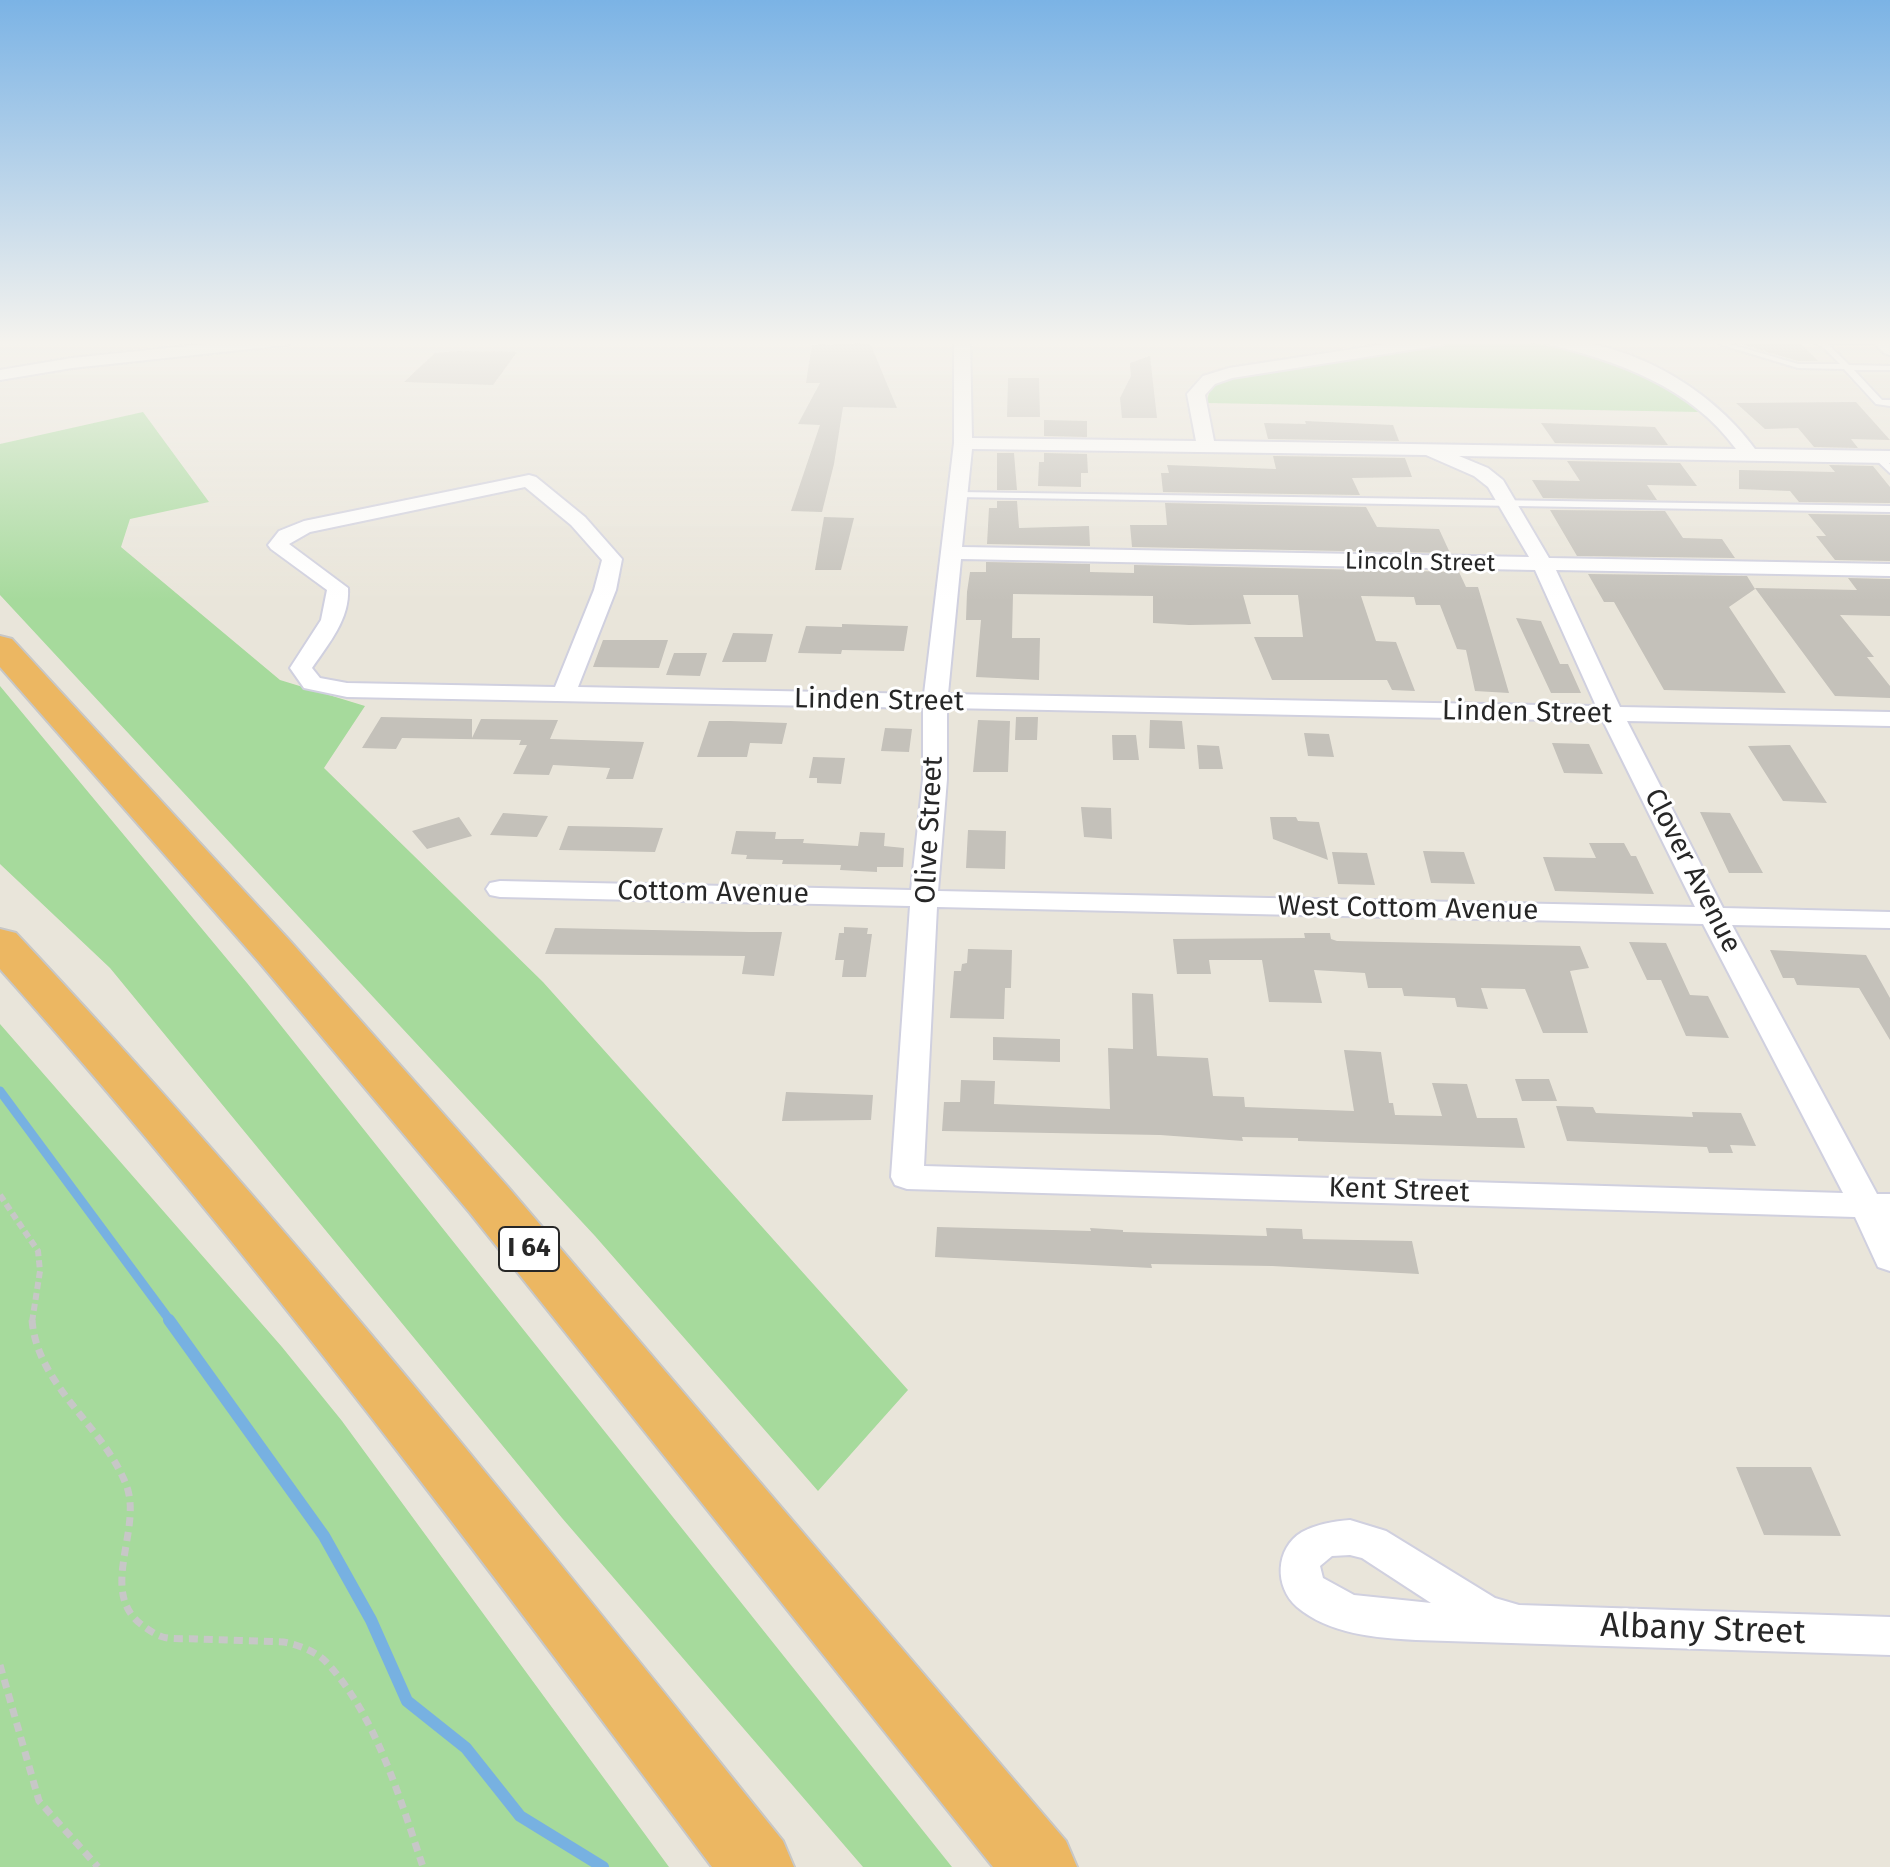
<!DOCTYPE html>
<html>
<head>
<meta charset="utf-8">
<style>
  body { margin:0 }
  canvas { display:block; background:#e9e5da }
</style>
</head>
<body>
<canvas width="1890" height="1867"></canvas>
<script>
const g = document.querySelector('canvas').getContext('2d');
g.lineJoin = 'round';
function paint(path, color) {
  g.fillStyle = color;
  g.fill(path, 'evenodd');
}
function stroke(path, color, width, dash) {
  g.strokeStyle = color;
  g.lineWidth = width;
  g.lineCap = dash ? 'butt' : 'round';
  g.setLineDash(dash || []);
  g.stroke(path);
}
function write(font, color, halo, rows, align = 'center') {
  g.font = font + ' "Fira Sans",sans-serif';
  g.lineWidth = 6;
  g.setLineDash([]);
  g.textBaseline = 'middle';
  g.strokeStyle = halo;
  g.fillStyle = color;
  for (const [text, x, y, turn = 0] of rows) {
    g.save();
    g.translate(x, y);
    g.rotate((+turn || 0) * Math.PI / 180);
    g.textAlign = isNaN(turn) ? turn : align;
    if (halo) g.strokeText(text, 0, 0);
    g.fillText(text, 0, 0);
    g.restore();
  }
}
paint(new Path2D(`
  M 1461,340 C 1559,340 1620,352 1701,412 L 1206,403 L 1211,387 L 1229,377 Z
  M 143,412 L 209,502 L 130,519 L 121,547 L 280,680 L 365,706 L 324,768 L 543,982 L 908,1390 L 818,1491 L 595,1236 L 0,595 L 0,444 Z
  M 0,686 L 247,983 L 952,1867 L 863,1867 L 562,1518 L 110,968 L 0,864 Z
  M 0,1024 L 282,1347 L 342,1421 L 669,1867 L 0,1867 Z`), '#a6da9c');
stroke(new Path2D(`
  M 0,1091 L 171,1322`), '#77b1e1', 9);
stroke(new Path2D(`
  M 169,1320 L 324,1536 L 371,1620 L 407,1701 L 466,1748 L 520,1816 L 603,1867`), '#77b1e1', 12);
paint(new Path2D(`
  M 1738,340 L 1797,340 L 1818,361 L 1798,361 L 1738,343 Z
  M 870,343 L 897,408 L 843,407 L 834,464 L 822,512 L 791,511 L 820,425 L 798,424 L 820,383 L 806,383 L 812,345 Z
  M 459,351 L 517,352 L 493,385 L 404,382 L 435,353 Z
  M 1150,356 L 1157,418 L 1122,418 L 1120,398 L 1131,376 L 1130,363 Z
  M 1008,378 L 1039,378 L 1040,417 L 1007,417 Z
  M 1856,402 L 1890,440 L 1851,439 L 1858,448 L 1814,447 L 1798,428 L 1765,429 L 1736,403 Z
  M 1044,420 L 1087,421 L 1087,437 L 1044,436 Z
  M 1305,421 L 1393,425 L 1399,441 L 1268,439 L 1264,423 L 1306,424 Z
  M 1541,423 L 1655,427 L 1668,445 L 1555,443 Z
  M 997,453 L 1014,453 L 1017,490 L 997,490 Z
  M 1044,453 L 1087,454 L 1088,473 L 1081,473 L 1081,487 L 1038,486 L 1039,462 L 1044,462 Z
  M 1273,456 L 1405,458 L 1412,477 L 1352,478 L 1360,495 L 1163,492 L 1161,473 L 1169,473 L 1167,465 L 1276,469 Z
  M 1567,461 L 1680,463 L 1697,486 L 1647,485 L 1657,500 L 1543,498 L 1532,480 L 1580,481 Z
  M 1829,465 L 1873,466 L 1890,487 L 1890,503 L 1799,502 L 1790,491 L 1739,489 L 1739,470 L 1835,472 Z
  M 997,501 L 1017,501 L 1019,528 L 1089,526 L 1090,546 L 987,544 L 989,508 L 997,508 Z
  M 1165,503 L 1366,507 L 1377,527 L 1439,529 L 1450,553 L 1132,547 L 1130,525 L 1167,525 Z
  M 1550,510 L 1665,511 L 1683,538 L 1722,539 L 1735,558 L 1577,556 Z
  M 1808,514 L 1890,515 L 1890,561 L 1835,560 L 1816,536 L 1826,536 Z
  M 824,517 L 854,518 L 841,570 L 815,570 Z
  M 986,562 L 1090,564 L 1090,572 L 1134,573 L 1134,565 L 1459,572 L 1466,587 L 1478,587 L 1509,693 L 1475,691 L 1466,650 L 1457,649 L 1440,605 L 1416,605 L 1414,597 L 1361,596 L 1376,641 L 1396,642 L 1415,691 L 1392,690 L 1387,680 L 1272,680 L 1254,637 L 1303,637 L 1298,595 L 1243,595 L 1251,624 L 1189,625 L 1153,623 L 1153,596 L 1013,594 L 1012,638 L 1040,638 L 1039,680 L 976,677 L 981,620 L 966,620 L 967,592 L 970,572 L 986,572 Z
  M 1588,574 L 1747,576 L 1755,589 L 1729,607 L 1786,693 L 1664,690 L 1614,602 L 1604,602 Z
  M 1848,578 L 1890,579 L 1890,616 L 1840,615 L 1874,657 L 1867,657 L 1890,686 L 1890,698 L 1835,696 L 1755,588 L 1857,590 Z
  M 1516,618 L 1541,621 L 1560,664 L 1568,664 L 1581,693 L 1551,693 Z
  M 842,624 L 908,626 L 904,651 L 842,650 L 841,654 L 798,653 L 806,626 L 842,627 Z
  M 733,633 L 773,634 L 766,662 L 722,662 Z
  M 603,640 L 668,640 L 659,668 L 593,667 Z
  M 674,653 L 707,653 L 700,676 L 666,675 Z
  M 381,717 L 472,719 L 472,738 L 481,719 L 558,720 L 550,739 L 644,742 L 633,779 L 606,779 L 610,768 L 553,765 L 549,775 L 513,774 L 527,745 L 519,745 L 521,740 L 402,738 L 396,749 L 362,748 Z
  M 1016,717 L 1038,717 L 1037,740 L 1015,740 Z
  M 978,720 L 1010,721 L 1008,772 L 973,772 Z
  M 1150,720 L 1182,721 L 1185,749 L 1149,748 Z
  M 709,721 L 730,721 L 787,723 L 782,744 L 750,743 L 747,757 L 697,757 Z
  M 885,728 L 912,729 L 909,752 L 881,751 Z
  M 1304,733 L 1329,734 L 1334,757 L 1308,756 Z
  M 1112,735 L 1136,735 L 1139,760 L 1113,760 Z
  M 1552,743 L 1589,744 L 1603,774 L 1564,773 Z
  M 1197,745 L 1219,746 L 1223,769 L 1199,769 Z
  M 1787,745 L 1790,745 L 1827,803 L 1783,801 L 1748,746 Z
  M 813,757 L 845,758 L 841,784 L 817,783 L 817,778 L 809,778 Z
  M 1081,807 L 1111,808 L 1112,839 L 1084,837 Z
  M 1700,812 L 1730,813 L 1763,873 L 1729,873 Z
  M 503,813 L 548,816 L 537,837 L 490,835 Z
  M 459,817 L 472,836 L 427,849 L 412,831 Z
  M 1270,817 L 1296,817 L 1298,821 L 1319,822 L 1328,860 L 1273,839 Z
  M 568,826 L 627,827 L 663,828 L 655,852 L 559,850 Z
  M 968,830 L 1006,831 L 1005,869 L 966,868 Z
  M 736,831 L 776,832 L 775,839 L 804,839 L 803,843 L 858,846 L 860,832 L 885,833 L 884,846 L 904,848 L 903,867 L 877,867 L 877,872 L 840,870 L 841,865 L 782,864 L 783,860 L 746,859 L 747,855 L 731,854 Z
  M 1589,843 L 1624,843 L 1631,856 L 1636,856 L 1654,894 L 1555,891 L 1543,857 L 1596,858 Z
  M 1423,851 L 1464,852 L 1475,884 L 1431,883 Z
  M 1332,852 L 1367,853 L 1375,885 L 1338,884 Z
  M 844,927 L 868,928 L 867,934 L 872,934 L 866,977 L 842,977 L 844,960 L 835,960 L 839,933 L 844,933 Z
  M 555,928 L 750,932 L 782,932 L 774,976 L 742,974 L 745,956 L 545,954 Z
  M 1304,933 L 1330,933 L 1331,939 L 1337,941 L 1580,946 L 1589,968 L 1570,971 L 1588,1033 L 1543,1033 L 1525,989 L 1481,988 L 1488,1009 L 1457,1007 L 1455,998 L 1404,996 L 1402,988 L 1368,988 L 1365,973 L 1314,970 L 1322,1003 L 1269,1002 L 1262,960 L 1209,960 L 1211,974 L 1177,974 L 1173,939 L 1305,938 Z
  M 1629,942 L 1666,943 L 1690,995 L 1708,996 L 1729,1038 L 1686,1036 L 1661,980 L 1647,980 Z
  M 968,949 L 1012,950 L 1011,988 L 1005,988 L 1004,1019 L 950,1018 L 954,971 L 961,971 L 962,964 L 967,963 Z
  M 1770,950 L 1866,955 L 1890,998 L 1890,1040 L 1859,988 L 1797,985 L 1794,978 L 1783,978 Z
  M 1132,993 L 1153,994 L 1157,1056 L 1208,1058 L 1213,1096 L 1244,1097 L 1245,1107 L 1354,1111 L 1344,1050 L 1381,1052 L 1389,1103 L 1393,1103 L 1395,1115 L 1442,1116 L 1432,1083 L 1467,1084 L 1477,1118 L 1517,1118 L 1525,1148 L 1298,1141 L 1298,1138 L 1242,1137 L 1243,1141 L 1160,1135 L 942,1131 L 944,1102 L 960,1102 L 961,1080 L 995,1081 L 994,1104 L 1110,1109 L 1108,1048 L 1133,1049 Z
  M 993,1037 L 1060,1039 L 1060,1062 L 993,1060 Z
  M 1515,1079 L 1549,1079 L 1557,1101 L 1522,1101 Z
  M 786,1092 L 873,1095 L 871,1120 L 782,1121 Z
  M 1556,1106 L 1593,1107 L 1596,1113 L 1693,1117 L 1692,1112 L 1741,1113 L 1756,1146 L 1730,1145 L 1733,1153 L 1709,1153 L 1707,1147 L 1567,1141 Z
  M 937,1227 L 1091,1231 L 1090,1228 L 1123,1230 L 1123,1232 L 1267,1236 L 1266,1228 L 1302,1229 L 1303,1239 L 1412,1241 L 1419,1274 L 1272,1266 L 1151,1264 L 1152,1268 L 935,1257 Z
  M 1736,1467 L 1811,1467 L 1841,1536 L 1764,1535 Z`), '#c4c1ba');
const lane = new Path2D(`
  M 1810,340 L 1885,340 L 1886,342 L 1882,344 L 1828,344 L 1849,365 L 1890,366 L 1890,370 L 1854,370 L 1882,400 L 1890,400 L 1890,406 L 1876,404 L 1844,369 L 1798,368 L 1719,344 L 1723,342 L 1798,364 L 1840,364 L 1824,348 Z
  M 1875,455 L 1881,455 L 1890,464 L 1890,473 L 1875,459 Z
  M 958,492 L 1890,506 L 1890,512 L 955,497 L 953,495 Z`);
const street = new Path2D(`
  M 244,340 L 295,340 L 287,345 L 72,368 L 0,380 L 0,370 L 72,358 Z
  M 954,340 L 970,340 L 972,438 L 1196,441 L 1187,394 L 1203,376 L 1229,368 L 1412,340 L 1450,340 L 1442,345 L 1232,378 L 1215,384 L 1205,395 L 1214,441 L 1736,449 C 1690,386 1617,361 1544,343 L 1542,340 C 1623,337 1708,385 1755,449 L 1890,451 L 1890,463 L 1459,456 L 1488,468 L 1503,480 L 1549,558 L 1890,564 L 1890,576 L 1556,570 L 1620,707 L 1890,712 L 1890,726 L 1627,721 L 1723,908 L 1890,912 L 1890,928 L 1732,925 L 1877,1194 L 1890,1194 L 1890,1271 L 1878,1267 L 1855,1217 L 907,1189 L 895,1185 L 891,1177 L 910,906 L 500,897 L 490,895 L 486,889 L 490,883 L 500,881 L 911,890 L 923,779 L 923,708 L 347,697 L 304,688 L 290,668 L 321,620 L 327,590 L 271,549 L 268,545 L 279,531 L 304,521 L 529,475 L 536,477 L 585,517 L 622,559 L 616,590 L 578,687 L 924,694 L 954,443 ZM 972,449 L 1426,455 L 1474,476 L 1488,487 L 1529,557 L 962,547 ZM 525,487 L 571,525 L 602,560 L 594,590 L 555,687 L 347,683 L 320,678 L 312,668 C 329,643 350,619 348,588 L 289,544 L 310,532 ZM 961,559 L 1535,570 L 1596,706 L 948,694 ZM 947,708 L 1603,721 L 1695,907 L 938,891 L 947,779 ZM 937,907 L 1703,924 L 1843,1193 L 924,1166 Z
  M 1872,340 L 1889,340 L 1890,355 L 1884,353 Z
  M 1350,1520 L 1386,1531 L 1495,1598 L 1519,1605 L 1890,1617 L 1890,1655 L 1416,1640 C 1376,1638 1329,1634 1297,1607 C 1274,1587 1275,1548 1302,1532 C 1317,1524 1334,1521 1350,1520 ZM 1350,1555 L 1362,1558 L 1431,1603 L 1354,1595 L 1323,1578 L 1320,1566 L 1332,1556 Z`);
const highway = new Path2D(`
  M 0,636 L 12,639 L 291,942 L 508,1187 L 1066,1841 L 1077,1867 L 993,1867 L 470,1213 L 259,962 L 0,667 Z
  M 0,929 L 16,933 C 288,1222 535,1531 783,1841 L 794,1867 L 712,1867 C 483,1561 255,1254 0,969 Z`);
stroke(lane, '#d0d0df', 4);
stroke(street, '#d0d0df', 4);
stroke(highway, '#c7c7c7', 4);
stroke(new Path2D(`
  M 0,1195 L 38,1251 L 40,1271 L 32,1322`), '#c7c7c7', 6, [7, 4]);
stroke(new Path2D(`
  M 32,1320 C 37,1386 105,1427 127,1487 C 142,1531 98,1592 142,1625 C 147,1629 156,1635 163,1637 C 173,1640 188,1638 199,1639 C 227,1640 256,1641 284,1642 C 299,1645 318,1652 328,1664 C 376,1716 401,1801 423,1867
  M 0,1665 L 39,1801 L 98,1867`), '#c7c7c7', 7, [9, 6]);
paint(lane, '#fff');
paint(street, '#fff');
paint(highway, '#ecb762');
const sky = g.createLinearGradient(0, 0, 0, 601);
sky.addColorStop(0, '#7bb3e5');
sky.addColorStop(0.57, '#f5f3ee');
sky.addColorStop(1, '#f5f3ee00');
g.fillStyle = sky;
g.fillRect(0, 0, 1890, 601);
write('24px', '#272727', '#fff', [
  ["Lincoln Street",1420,563,1]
]);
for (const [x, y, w] of [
  [529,1249,60]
]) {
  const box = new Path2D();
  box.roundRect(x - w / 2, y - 22, w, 44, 6);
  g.fillStyle = '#fff';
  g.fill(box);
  stroke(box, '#272727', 2);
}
write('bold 26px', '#272727', null, [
  ["I 64",529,1249]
]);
write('28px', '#272727', '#fff', [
  ["Linden Street",879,701,1],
  ["Linden Street",1527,713,1],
  ["Olive Street",930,830,-87],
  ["Clover Avenue",1692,871,63],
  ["Cottom Avenue",713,893,1],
  ["West Cottom Avenue",1408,909,1],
  ["Kent Street",1399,1191,2]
]);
write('34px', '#272727', '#fff', [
  ["Albany Street",1703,1630,2]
]);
</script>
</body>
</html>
